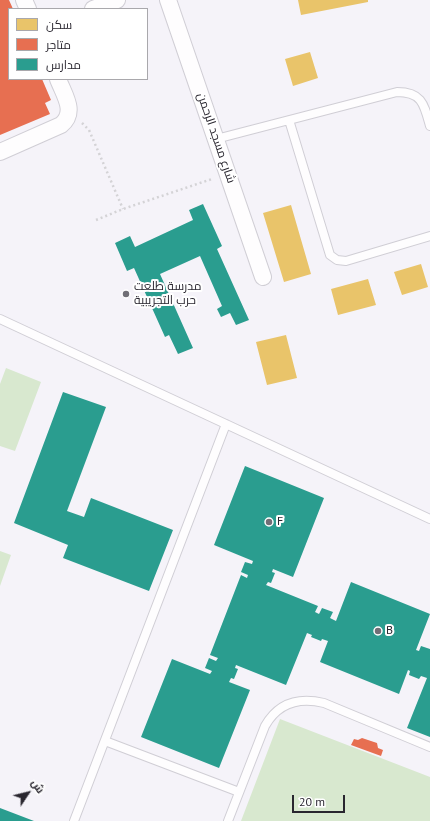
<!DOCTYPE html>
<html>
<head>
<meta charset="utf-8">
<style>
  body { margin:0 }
  #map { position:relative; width:430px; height:821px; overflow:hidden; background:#f5f3f9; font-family:"PT Sans",Cairo,sans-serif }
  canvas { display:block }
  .legend { position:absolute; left:8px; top:8px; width:140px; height:72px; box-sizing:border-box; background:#fff; border:1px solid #a9a8ac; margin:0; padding:5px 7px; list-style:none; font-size:12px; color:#29262f }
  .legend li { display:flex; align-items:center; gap:8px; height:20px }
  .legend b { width:20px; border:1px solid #a9a8ac }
  .north { position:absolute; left:8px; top:773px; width:40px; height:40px; -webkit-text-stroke:3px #fff; paint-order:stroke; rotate:55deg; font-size:11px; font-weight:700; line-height:16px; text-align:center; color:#29262f }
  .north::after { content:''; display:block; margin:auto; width:14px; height:18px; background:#29262f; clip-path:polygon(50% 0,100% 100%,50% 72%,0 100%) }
  .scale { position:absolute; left:292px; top:795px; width:53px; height:18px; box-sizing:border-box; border:2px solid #29262f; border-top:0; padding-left:5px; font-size:12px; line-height:14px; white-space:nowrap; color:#29262f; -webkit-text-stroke:3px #fff; paint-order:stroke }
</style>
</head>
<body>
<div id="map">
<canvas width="430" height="821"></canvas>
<ul class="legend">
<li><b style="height:11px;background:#e9c46a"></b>سكن</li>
<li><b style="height:11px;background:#e76f51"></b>متاجر</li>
<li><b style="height:11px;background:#2a9d8f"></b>مدارس</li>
</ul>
<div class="north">ش</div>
<div class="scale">20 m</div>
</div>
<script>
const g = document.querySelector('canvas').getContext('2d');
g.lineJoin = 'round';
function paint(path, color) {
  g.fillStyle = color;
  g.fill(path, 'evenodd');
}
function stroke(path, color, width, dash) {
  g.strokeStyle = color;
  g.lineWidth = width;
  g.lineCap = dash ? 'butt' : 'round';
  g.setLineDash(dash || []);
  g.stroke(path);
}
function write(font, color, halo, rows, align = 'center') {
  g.font = font + ' "PT Sans",Cairo,sans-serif';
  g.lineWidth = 4;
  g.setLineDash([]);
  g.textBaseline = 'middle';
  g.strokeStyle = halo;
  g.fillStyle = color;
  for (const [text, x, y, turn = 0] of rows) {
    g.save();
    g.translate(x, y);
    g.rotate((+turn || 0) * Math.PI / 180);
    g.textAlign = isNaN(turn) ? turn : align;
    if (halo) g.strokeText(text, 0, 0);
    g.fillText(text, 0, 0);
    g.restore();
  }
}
paint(new Path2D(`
  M 6,368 L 41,382 L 15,451 L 0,446 L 0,384 Z
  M 0,551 L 11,555 L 0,586 Z
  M 280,719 L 430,777 L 430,821 L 241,821 Z`), '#d8e8cf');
paint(new Path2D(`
  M 298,0 L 368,0 L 368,2 L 301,15 Z
  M 310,52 L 318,78 L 293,86 L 285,59 Z
  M 291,205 L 311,274 L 284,282 L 263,213 Z
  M 421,264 L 428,287 L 402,295 L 394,272 Z
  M 368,279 L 376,305 L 338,315 L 331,289 Z
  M 286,335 L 297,378 L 267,385 L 256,342 Z`), '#e9c46a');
paint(new Path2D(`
  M 0,0 L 9,0 L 13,9 L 9,9 L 9,79 L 42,79 L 51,100 L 45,103 L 50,114 L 0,135 Z
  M 362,738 L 377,743 L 378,748 L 383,750 L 381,756 L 351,745 L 354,739 L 358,740 Z`), '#e76f51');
paint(new Path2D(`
  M 203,204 L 222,246 L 217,249 L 249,320 L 236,325 L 230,313 L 221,317 L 217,309 L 222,306 L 200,256 L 160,274 L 193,348 L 178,354 L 169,335 L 165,337 L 134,268 L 127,271 L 115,243 L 130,236 L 135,247 L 193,220 L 189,210 Z
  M 63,392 L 106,407 L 67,511 L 84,517 L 91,498 L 173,530 L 149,591 L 63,558 L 68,545 L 14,523 Z
  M 245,466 L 324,498 L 293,577 L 273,569 L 272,572 L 275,573 L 271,583 L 268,582 L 266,585 L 318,606 L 315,612 L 319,614 L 322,608 L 333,612 L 330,618 L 336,621 L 351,582 L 430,614 L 416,650 L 419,651 L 421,646 L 430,649 L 430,737 L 407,728 L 427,678 L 421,676 L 419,679 L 409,675 L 410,671 L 408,670 L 399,694 L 320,662 L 328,641 L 322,639 L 321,641 L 311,637 L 312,635 L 307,633 L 286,685 L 236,665 L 235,668 L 238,669 L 234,679 L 231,678 L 229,682 L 250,690 L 219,768 L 141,737 L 172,659 L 210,674 L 212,671 L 205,668 L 209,658 L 216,661 L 218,658 L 210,655 L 241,575 L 247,578 L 248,575 L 241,572 L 245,562 L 252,564 L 253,561 L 214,545 Z
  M 0,808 L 34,821 L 0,821 Z`), '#2a9d8f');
const lane = new Path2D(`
  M 289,120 L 330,255 L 337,260 L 346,261 L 430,236
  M 216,139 L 397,92 C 422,92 424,104 430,126
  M 0,319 L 430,519
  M 105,741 L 239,792
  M 74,821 L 226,424
  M 228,821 L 265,726 C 278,703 299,697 324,703 L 430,747`);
const street = new Path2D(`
  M 24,0 L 28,9
  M 168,0 L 263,277
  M 93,9 L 117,0
  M 0,152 L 61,125 C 77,112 64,95 58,79`);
stroke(lane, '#d0ced5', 10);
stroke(street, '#d0ced5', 18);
stroke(new Path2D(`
  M 82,123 L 89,130 L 123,209
  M 96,220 L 123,209 L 212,179`), '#d4d3d6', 2.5, [2, 3]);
stroke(lane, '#fefdfe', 8);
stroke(street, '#fefdfe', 16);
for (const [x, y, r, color] of [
  [126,294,4,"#706e76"],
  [269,522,4,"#706e76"],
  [378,631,4,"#706e76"]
]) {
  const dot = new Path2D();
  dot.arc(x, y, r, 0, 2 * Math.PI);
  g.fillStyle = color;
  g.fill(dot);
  stroke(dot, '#fff', 1.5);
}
write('12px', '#29262f', '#fff', [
  ["شارع مسجد الرحمن",216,138,71]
]);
write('12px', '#29262f', '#fff', [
  ["مدرسة طلعت",134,287],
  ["حرب التجريبية",134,301],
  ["F",277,522],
  ["B",386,631]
], 'left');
</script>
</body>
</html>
